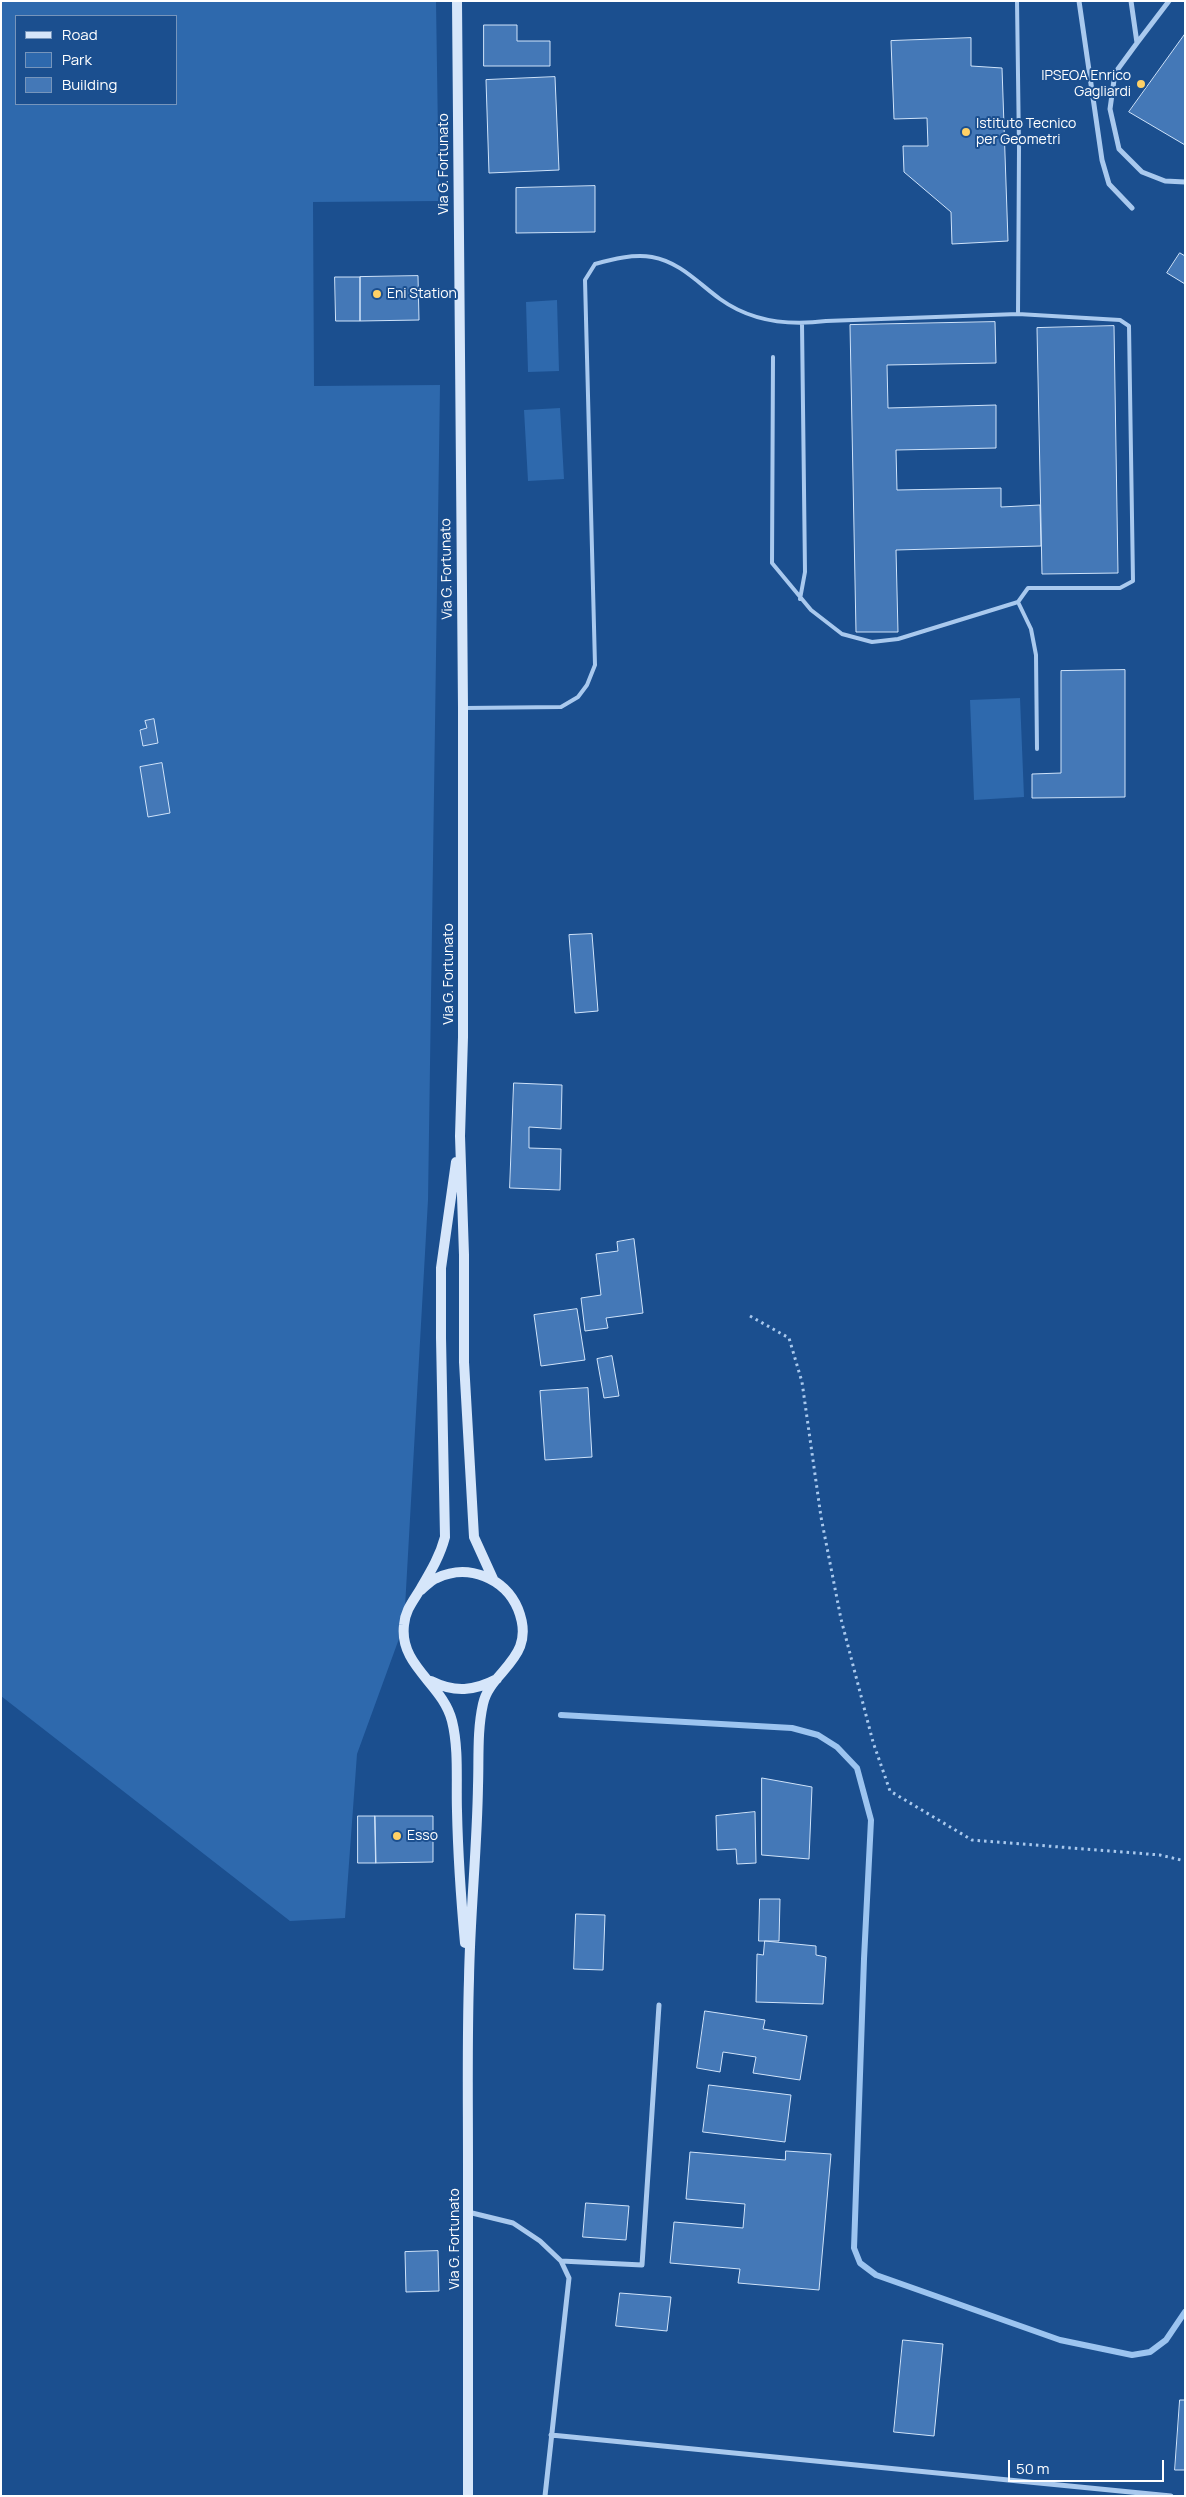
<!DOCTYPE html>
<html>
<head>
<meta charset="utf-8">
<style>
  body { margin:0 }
  #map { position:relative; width:1186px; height:2497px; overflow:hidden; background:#1b4f8f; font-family:Manrope,sans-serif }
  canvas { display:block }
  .frame { position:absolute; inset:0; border:2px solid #fff; pointer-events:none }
  .legend { position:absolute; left:15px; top:15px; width:162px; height:90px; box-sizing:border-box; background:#1b4f8f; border:1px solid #7695bc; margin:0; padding:6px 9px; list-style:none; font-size:15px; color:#fff }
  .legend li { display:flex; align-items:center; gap:10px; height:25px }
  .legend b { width:25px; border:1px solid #7695bc }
  .scale { position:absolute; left:1008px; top:2460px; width:156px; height:22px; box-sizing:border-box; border:2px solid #fff; border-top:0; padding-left:6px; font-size:15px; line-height:18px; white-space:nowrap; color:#fff; -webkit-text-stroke:4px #1b4f8f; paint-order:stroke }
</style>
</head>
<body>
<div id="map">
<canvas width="1186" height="2497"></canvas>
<div class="frame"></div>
<ul class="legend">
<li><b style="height:6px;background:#d6e6fa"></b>Road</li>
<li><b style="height:14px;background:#2e69ad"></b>Park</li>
<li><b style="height:14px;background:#4478b7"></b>Building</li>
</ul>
<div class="scale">50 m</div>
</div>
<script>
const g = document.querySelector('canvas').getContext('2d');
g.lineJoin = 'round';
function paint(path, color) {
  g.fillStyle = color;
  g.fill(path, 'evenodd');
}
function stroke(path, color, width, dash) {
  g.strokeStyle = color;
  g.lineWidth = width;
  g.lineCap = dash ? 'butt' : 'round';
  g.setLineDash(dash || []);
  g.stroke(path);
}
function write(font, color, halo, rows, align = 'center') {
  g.font = font + ' Manrope,sans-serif';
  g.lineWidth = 4;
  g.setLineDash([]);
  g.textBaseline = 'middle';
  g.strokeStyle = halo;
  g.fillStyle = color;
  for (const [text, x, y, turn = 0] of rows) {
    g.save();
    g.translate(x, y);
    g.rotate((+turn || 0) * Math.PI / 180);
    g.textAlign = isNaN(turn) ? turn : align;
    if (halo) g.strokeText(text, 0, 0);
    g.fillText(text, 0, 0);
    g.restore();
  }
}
paint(new Path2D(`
  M 1,1 L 436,1 L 439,201 L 313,202 L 314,386 L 440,385 L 428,1200 L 404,1625 L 357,1754 L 345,1918 L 290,1921 L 1,1696 ZM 16,16 L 176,16 L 176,104 L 16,104 Z
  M 557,300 L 559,371 L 528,372 L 526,302 Z
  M 560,408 L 564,479 L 528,481 L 524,410 Z
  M 1020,698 L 1024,797 L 974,800 L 970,700 Z`), '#2e69ad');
stroke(new Path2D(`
  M 561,1715 L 792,1728 L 818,1735 L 837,1747 L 857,1768 L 871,1820 L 864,1959 L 854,2248 L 860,2263 L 876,2275 L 1060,2340 L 1132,2355 L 1150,2352 L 1166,2340 L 1185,2312`), '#9cc4f0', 6);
const building = new Path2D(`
  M 484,25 L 517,25 L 517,41 L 550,41 L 550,66 L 484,66 Z
  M 1185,34 L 1185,145 L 1129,112 Z
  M 971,38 L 971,66 L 1002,68 L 1008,241 L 952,244 L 951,212 L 904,172 L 903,146 L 928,146 L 927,118 L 894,119 L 891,41 Z
  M 555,77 L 559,170 L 489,173 L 486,80 Z
  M 595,186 L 595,232 L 516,233 L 516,188 Z
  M 1180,253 L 1185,256 L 1185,284 L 1167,273 Z
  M 418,276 L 419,320 L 360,321 L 360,277 Z
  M 335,277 L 360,277 L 360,321 L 336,321 Z
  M 995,322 L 996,363 L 887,365 L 888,408 L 996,405 L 996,448 L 896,450 L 897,490 L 1001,488 L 1001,507 L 1040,505 L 1041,546 L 896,550 L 898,632 L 856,632 L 850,325 Z
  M 1114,326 L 1118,573 L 1042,574 L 1037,328 Z
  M 1125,670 L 1125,797 L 1032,798 L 1032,774 L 1061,773 L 1061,671 Z
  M 154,719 L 158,743 L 143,746 L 140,730 L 147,728 L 145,721 Z
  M 162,763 L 170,813 L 148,817 L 140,767 Z
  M 592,934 L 598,1011 L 575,1013 L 569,935 Z
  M 514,1083 L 562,1085 L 561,1129 L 529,1127 L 529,1148 L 561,1149 L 560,1190 L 510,1188 Z
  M 634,1239 L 643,1313 L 606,1318 L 608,1328 L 585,1331 L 581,1298 L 601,1295 L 596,1254 L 618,1251 L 617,1242 Z
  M 577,1309 L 585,1360 L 541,1366 L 534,1315 Z
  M 612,1356 L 619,1396 L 604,1398 L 597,1359 Z
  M 588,1388 L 592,1457 L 545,1460 L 540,1391 Z
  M 762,1778 L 812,1787 L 809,1859 L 762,1855 Z
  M 755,1812 L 756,1863 L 737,1864 L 736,1849 L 717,1850 L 716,1816 Z
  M 358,1816 L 375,1816 L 376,1863 L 358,1863 Z
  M 375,1816 L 433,1816 L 433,1862 L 376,1863 Z
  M 760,1899 L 780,1899 L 779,1941 L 759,1941 Z
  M 576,1914 L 605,1915 L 603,1970 L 574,1969 Z
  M 765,1941 L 816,1946 L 816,1955 L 826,1957 L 823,2004 L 756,2002 L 757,1954 L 763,1955 Z
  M 705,2011 L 765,2020 L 763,2029 L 807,2036 L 800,2080 L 753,2073 L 756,2057 L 723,2052 L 720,2072 L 697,2068 Z
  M 709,2085 L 791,2095 L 785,2142 L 703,2132 Z
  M 786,2151 L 831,2154 L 819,2290 L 738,2283 L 740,2269 L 670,2263 L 674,2222 L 743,2228 L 745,2204 L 686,2199 L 690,2152 L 785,2160 Z
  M 586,2203 L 629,2206 L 626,2240 L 583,2237 Z
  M 438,2251 L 439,2291 L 406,2292 L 405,2252 Z
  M 620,2293 L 671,2297 L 667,2331 L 616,2326 Z
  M 903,2340 L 943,2344 L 934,2436 L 894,2432 Z
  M 1180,2400 L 1185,2400 L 1185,2470 L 1175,2470 Z`);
paint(building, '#4478b7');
stroke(building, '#cfe3fa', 1);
stroke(new Path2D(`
  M 750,1316 L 789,1338 L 802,1382 L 821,1517 L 841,1619 L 873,1742 L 890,1791 L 972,1840 L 1160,1855 L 1185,1861`), '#a9c9ee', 3, [2.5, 4]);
stroke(new Path2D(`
  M 773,357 L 772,563 L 811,610 L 842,634 L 872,642 L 898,639 L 1018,602 L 1028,588 L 1120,588 L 1133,581 L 1129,326 L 1120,320 L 1018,314
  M 800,599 L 805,572 L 802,324
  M 1018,602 L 1031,629 L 1036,655 L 1037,749
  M 465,708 L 561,707 L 578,697 L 587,685 L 595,665 L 585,280 L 595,264 C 613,259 633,254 652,257 C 680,262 698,283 720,299 C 752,322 788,326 826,321 L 1018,314 L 1019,148 L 1017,1`), '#a9c9ee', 4);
stroke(new Path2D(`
  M 1079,1 L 1102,160 L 1109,184 L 1132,208
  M 1131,1 L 1137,43 L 1115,73 L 1110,109 L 1119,149 L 1142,172 L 1165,181 L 1185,182
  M 1137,43 L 1169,1
  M 468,2212 L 513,2223 L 540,2241 L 561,2261 L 569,2278 L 545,2496
  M 561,2261 L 642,2265 L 659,2005
  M 551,2435 L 1171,2496`), '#a9c9ee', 5);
stroke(new Path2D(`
  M 457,1 L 463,708 L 463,1037 L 460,1136 L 464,1255 L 464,1362 L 474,1537 L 494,1581
  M 456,1162 L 441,1268 L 441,1338 L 445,1537 C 440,1556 431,1571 421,1588 C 414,1600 405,1610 404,1625 C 399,1666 443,1684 452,1721 C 459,1749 456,1782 457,1811 C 458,1856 461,1899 465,1943
  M 421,1590 C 426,1586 431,1580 437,1578 C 468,1563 505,1578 518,1609 C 538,1659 490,1670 483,1704 C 477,1731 479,1758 478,1786 C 477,1850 470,1915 469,1979 C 467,2041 468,2102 468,2163 C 468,2274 468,2385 468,2496
  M 431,1681 C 455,1693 474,1691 497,1679`), '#d6e6fa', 10);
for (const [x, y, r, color] of [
  [1141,84,5,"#ffd166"],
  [966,132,5,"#ffd166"],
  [377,294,5,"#ffd166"],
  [397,1836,5,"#ffd166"]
]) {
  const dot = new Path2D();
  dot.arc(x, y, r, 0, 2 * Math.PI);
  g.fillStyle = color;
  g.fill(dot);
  stroke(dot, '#1b4f8f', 2);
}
write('14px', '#fff', '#1b4f8f', [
  ["IPSEOA Enrico",1131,76,"right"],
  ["Gagliardi",1131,92,"right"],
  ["Istituto Tecnico",976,124],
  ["per Geometri",976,140],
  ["Eni Station",387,294],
  ["Esso",407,1836]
], 'left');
write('14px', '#fff', '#1b4f8f', [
  ["Via G. Fortunato",444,164,-90],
  ["Via G. Fortunato",447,569,-91],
  ["Via G. Fortunato",449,974,-90],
  ["Via G. Fortunato",455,2239,-90]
]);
</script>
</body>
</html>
